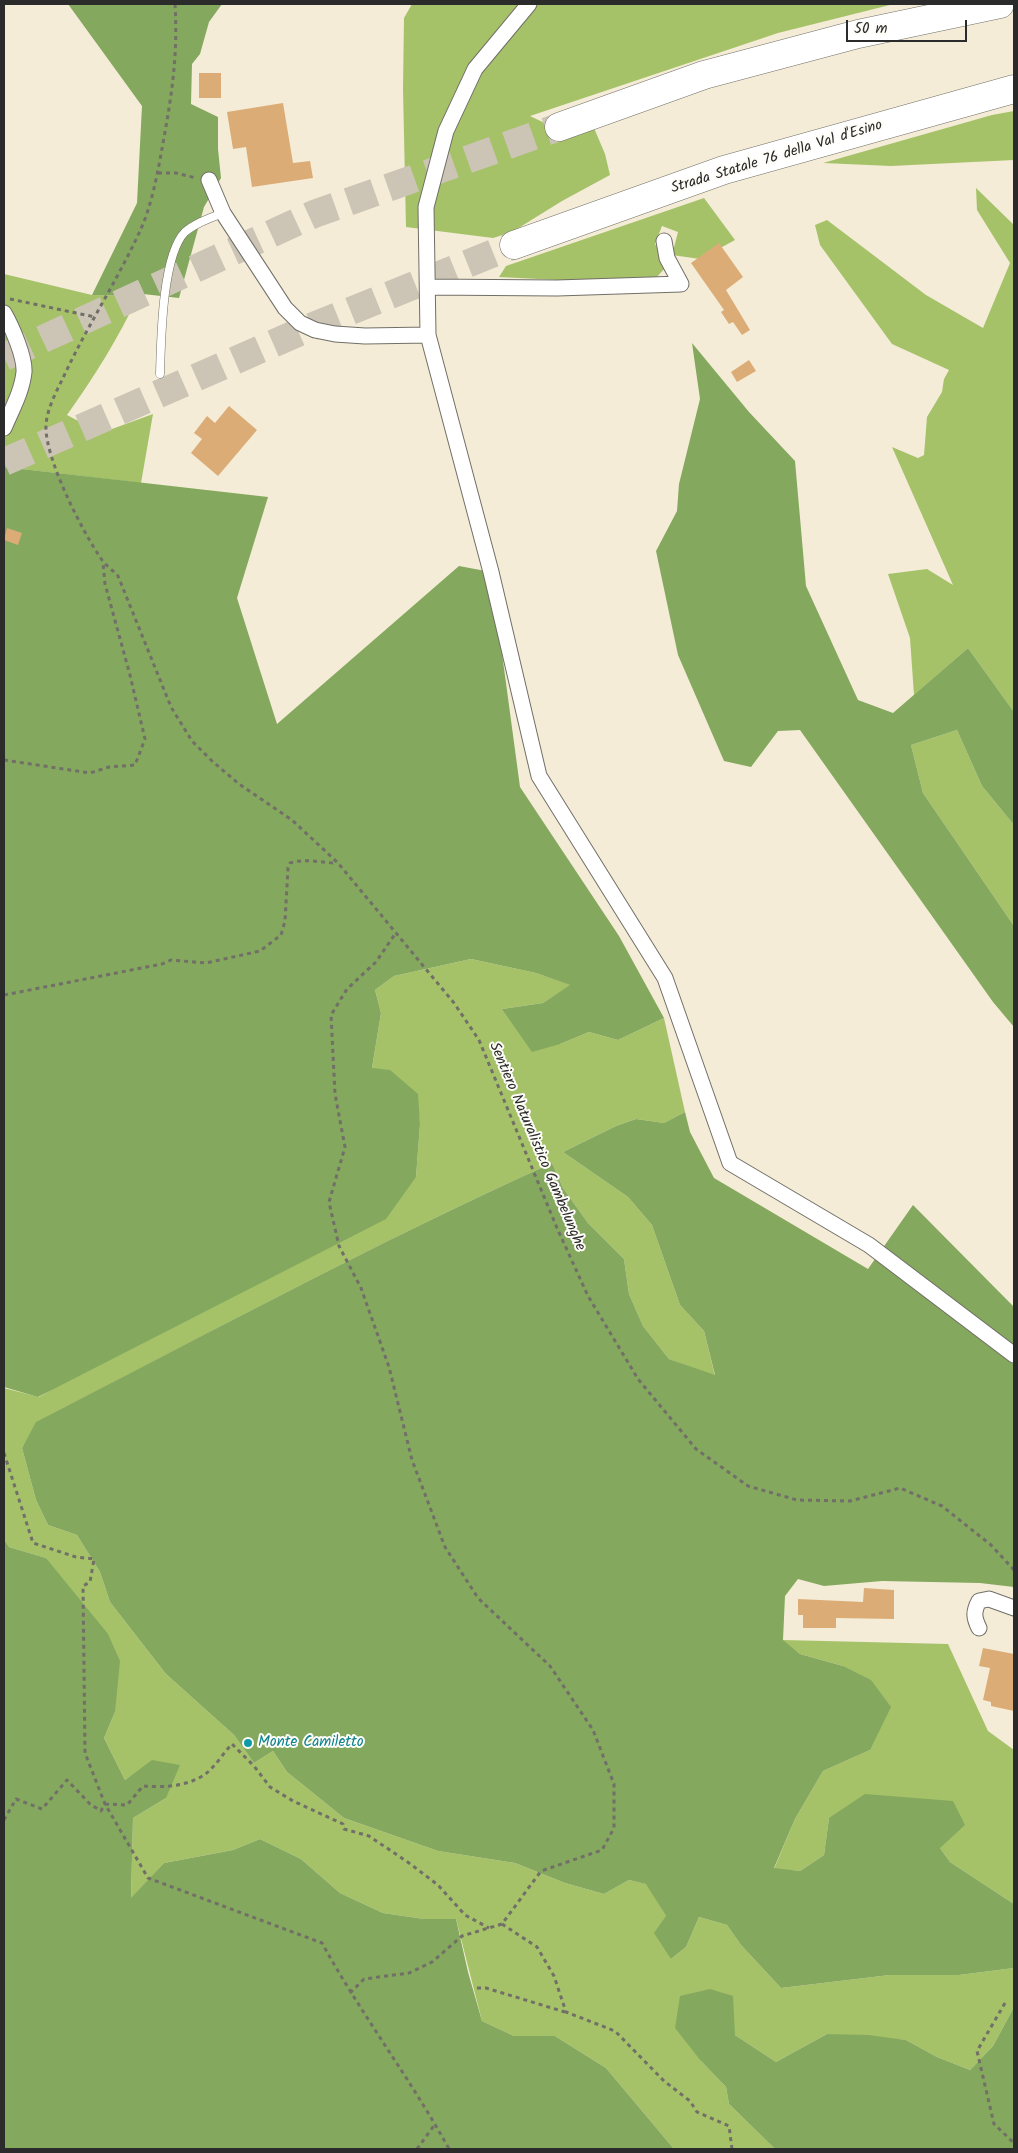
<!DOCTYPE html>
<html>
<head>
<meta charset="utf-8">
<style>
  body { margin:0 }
  #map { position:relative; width:1018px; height:2153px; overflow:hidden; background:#f4ecd7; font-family:Kalam,sans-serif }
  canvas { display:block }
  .frame { position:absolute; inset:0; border:5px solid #2b2b2b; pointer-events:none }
  .scale { position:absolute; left:846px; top:20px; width:121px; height:22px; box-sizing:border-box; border:2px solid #2b2b2b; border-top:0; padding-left:6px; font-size:15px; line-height:18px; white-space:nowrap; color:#2b2b2b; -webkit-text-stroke:4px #fdfcf7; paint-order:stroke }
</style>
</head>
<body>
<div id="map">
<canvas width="1018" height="2153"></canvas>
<div class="frame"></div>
<div class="scale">50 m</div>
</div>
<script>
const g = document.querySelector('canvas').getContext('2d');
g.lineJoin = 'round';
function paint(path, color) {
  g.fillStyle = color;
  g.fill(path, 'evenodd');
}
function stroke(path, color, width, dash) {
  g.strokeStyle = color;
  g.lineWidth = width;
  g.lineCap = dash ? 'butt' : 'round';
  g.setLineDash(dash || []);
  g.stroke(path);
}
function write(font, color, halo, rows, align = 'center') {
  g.font = font + ' Kalam,sans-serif';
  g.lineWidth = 4;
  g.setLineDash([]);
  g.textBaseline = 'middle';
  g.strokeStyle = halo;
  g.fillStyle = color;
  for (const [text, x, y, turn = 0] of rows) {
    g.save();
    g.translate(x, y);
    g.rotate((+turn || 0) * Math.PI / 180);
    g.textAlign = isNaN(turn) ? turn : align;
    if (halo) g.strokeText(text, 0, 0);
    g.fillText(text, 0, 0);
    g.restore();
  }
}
paint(new Path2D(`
  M 412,4 L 894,4 L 778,33 L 530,116 L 572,136 L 594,128 L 605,154 L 610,175 L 562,201 L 512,232 L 493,238 L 406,227 L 403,89 L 404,18 Z
  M 1014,111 L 1014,160 L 891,166 L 823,163 L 992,115 Z
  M 976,188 L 1014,225 L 1014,712 L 968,648 L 914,695 L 910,638 L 888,574 L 927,569 L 953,585 L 892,447 L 918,458 L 924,455 L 927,417 L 942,392 L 944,379 L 949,370 L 892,344 L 820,245 L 815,225 L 827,220 L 926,295 L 983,328 L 1010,263 L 977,210 Z
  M 704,198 L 735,240 L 700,259 L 672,255 L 678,232 L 662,226 L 655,244 L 667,266 L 653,281 L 625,288 L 558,280 L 499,277 L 506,266 Z
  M 4,274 L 92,295 L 138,296 C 118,339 94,377 67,415 L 101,433 L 153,414 L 141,483 L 4,467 Z
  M 957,730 L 982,786 L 1014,825 L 1014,926 L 923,793 L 911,745 Z
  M 471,959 L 536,973 L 571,985 L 543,1003 L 502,1009 L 560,1044 L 589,1032 L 618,1040 L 664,1018 L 685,1112 L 664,1123 L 636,1119 L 616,1126 L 563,1152 L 628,1197 L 652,1225 L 680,1305 L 704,1331 L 715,1376 L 669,1359 L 643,1326 L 629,1294 L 624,1259 L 588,1223 L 563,1188 L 552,1163 C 377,1242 207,1334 37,1422 L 22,1448 L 36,1500 L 48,1525 L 77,1535 L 100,1572 L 110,1602 L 166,1674 L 234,1735 L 254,1763 L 273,1751 L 287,1772 L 344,1818 L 438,1851 L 515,1863 L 565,1883 L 604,1894 L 629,1880 L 647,1884 L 666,1916 L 671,1959 L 686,1947 L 699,1917 L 727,1925 L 741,1945 L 781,1988 L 890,1975 L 959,1975 L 1014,1968 L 1014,2007 L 993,2046 L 970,2070 L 937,2057 L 906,2040 L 827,2034 L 776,2062 L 735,2035 L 701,2061 L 726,2087 L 729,2104 L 775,2149 L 674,2149 L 606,2068 L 555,2036 L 514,2036 L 482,2021 L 456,1919 L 424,1919 L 383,1913 L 340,1893 L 301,1859 L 260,1839 L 233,1850 L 164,1863 L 131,1899 L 133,1818 L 166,1798 L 152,1761 L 125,1780 L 104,1738 L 115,1712 L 46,1558 L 9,1547 L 4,1539 L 4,1388 L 39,1397 L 416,1177 L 420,1124 L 417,1094 L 372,1068 L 381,1013 L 375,990 L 394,976 Z
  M 782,1640 L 948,1644 L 988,1731 L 1014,1750 L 1014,1904 L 950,1862 L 940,1848 L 829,1818 L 824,1855 L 800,1871 L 774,1869 L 795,1819 L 823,1771 L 870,1750 L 843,1666 L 800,1654 Z`), '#a5c269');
paint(new Path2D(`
  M 68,4 L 222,4 L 209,22 L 200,54 L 192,64 L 191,104 L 218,117 L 218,149 L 221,178 L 204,207 L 179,298 L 143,294 L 138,296 L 92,295 L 137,203 L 142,106 Z
  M 692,343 L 749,412 L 795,461 L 806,586 L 858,700 L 893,713 L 968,648 L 1014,712 L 1014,825 L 982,786 L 957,730 L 911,745 L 923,793 L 1014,926 L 1014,1027 L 993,1002 L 800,730 L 778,731 L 751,767 L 724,761 L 678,655 L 656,551 L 677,511 L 679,484 L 700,399 Z
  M 4,467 L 268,497 L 237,598 L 277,724 L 459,566 L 491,572 L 520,787 L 619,936 L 664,1018 L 618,1040 L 589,1032 L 560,1044 L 532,1052 L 502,1009 L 543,1003 L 570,985 L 536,973 L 471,959 L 394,976 L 375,990 L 381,1013 L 372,1068 L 390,1070 L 418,1094 L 420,1124 L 416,1177 L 386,1219 L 38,1397 L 4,1387 Z
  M 685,1112 L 690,1132 L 714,1178 L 868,1269 L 913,1205 L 1014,1307 L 1014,1587 L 980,1583 L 882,1581 L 824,1586 L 798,1579 L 785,1596 L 783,1640 L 800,1654 L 843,1666 L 871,1680 L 891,1707 L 870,1750 L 823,1771 L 795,1819 L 774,1868 L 800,1871 L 824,1855 L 829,1818 L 865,1794 L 953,1801 L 965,1825 L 940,1848 L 950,1862 L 1014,1904 L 1014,1968 L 959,1975 L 890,1975 L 781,1988 L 741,1945 L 727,1925 L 699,1917 L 686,1947 L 671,1959 L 654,1933 L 666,1916 L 646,1884 L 629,1880 L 604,1894 L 565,1883 L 515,1863 L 438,1851 L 344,1818 L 287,1772 L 273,1751 L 254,1763 L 234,1735 L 166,1674 L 110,1602 L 100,1572 L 77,1535 L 48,1525 L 36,1500 L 22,1448 L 36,1422 C 207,1334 377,1242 552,1163 L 563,1188 L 588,1223 L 624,1259 L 629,1294 L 643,1326 L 669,1359 L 715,1375 L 704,1331 L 680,1305 L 652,1225 L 628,1197 L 563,1152 L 616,1126 L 636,1119 L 664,1123 Z
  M 4,1539 L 9,1547 L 46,1558 L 108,1634 L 120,1661 L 115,1712 L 104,1738 L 125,1780 L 152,1760 L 180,1765 L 166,1798 L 133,1818 L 131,1898 L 164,1863 L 233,1850 L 260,1839 L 301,1859 L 340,1893 L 383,1913 L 424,1919 L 456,1919 L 468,1972 L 482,2021 L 514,2036 L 555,2036 L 606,2068 L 674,2149 L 4,2149 Z
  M 710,1989 L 733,1996 L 735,2035 L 776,2062 L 827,2034 L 868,2035 L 906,2040 L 937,2057 L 970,2070 L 993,2046 L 1014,2007 L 1014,2149 L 775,2149 L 729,2104 L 726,2087 L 701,2061 L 675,2028 L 680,1996 Z`), '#84a85d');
paint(new Path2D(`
  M 199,73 L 221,73 L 221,98 L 199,98 Z
  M 283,103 L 293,163 L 310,161 L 313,178 L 252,187 L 246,147 L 233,149 L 227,112 Z
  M 719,243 L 743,277 L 726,290 L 750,330 L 742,335 L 733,322 L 729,324 L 721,312 L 724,310 L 691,263 Z
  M 749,360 L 756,371 L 737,382 L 731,372 Z
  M 229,406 L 257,430 L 218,476 L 191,453 L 202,439 L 194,433 L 207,416 L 215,423 Z
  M 7,528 L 22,533 L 18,545 L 4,540 Z
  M 864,1588 L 894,1590 L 894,1619 L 836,1618 L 836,1628 L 803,1628 L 803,1615 L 798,1615 L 798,1599 L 863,1602 Z
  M 983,1648 L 1014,1654 L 1014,1711 L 991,1706 L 991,1702 L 983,1700 L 990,1668 L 979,1666 Z`), '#dcac77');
stroke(new Path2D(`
  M 4,357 L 314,214 L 559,127
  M 4,462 L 311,327 L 514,245`), '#ccc5b5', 28, [28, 14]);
const lane = new Path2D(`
  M 160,374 C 161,341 162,255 185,232 C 195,223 210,218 223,213`);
const street = new Path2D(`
  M 529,4 L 475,69 L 446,131 L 426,207 L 428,335 L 491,572 L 539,776 L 665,978 L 730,1163 L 869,1245 L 1014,1355
  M 209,180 L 223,213 L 285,308 L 300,323 L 315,330 L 335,334 L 365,336 L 428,335
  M 428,287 L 557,288 L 681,284 L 667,258 L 664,241
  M 4,313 C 12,327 25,357 24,372 C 22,392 11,411 4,428
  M 979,1628 C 974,1618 973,1612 979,1601 L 989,1599 L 1014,1608`);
const highway = new Path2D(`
  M 559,127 L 704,75 L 858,34 L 1000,4
  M 514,245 L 724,170 L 1014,89`);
stroke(lane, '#716f67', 9);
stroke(street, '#716f67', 17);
stroke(highway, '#716f67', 29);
stroke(new Path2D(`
  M 175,4 C 178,54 172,94 163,143 C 158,171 152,205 140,231 C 117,281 86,328 63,378 C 56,392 47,409 46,425 C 44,457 83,533 102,560 C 106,566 113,570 118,576 L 171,707 L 192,741 L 212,761 L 239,784 L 292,820 L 338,863 L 454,1003 L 479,1040 L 557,1228 L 588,1296 L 638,1379 L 696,1449 L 748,1486 L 797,1500 L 850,1501 L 900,1488 L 942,1506 L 991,1545 L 1014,1570
  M 158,173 L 176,173 L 196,178
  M 10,299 L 95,317
  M 4,760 L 90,773 L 109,767 L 135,765 L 145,739 L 130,675 L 105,584 L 103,563
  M 4,995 L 162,964 L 171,960 L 206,963 L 260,951 L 281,935 L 285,921 L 288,868 L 290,863 C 305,858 322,863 337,863
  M 4,1453 L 33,1543 L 76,1557 L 94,1559 L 90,1582 L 83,1586 L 85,1753 L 105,1804 L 148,1878 L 322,1943 C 361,2014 410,2078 449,2149
  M 105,1804 L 127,1805 L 143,1786 C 165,1788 196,1786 212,1768 C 219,1761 225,1751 232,1744 L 254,1766 L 270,1787 L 293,1801 L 343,1824 L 344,1829 L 369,1836 L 409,1863 L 438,1885 L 465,1915 L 489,1928
  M 4,1820 L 16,1799 L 42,1809 L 67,1780 L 90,1804 L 101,1811 L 104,1805
  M 502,1924 L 537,1947 L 554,1976 L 566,2012 L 615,2031 L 664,2081 L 690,2101 L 697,2112 L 729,2126 L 732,2149
  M 477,1988 L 486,1988 L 565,2012
  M 350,1993 L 364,1979 L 409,1973 L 432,1962 L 462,1936 L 502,1924 L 541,1871 L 602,1850 L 614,1828 L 614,1784 L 593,1730 L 550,1666 L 478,1598 L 445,1547 L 412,1460 L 389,1367 L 361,1288 L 339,1246 L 329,1202 L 345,1147 L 335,1094 L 331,1015 L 347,989 L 376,962 L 395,934
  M 1005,2003 L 977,2051 L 994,2124 L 1014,2143
  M 417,2149 L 435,2124`), '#716f67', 3, [4, 4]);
stroke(lane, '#fff', 8);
stroke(street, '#fff', 15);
stroke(highway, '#fff', 28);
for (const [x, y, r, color] of [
  [248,1743,5,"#0f9aa8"]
]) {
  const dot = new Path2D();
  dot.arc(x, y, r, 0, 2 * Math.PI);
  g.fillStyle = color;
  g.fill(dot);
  stroke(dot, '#fdfcf7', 2);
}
write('15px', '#2b2b2b', '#fdfcf7', [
  ["Strada Statale 76 della Val d'Esino",777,158,-17],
  ["Sentiero Naturalistico Gambelunghe",536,1147,67]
]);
write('15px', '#0d838f', '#fdfcf7', [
  ["Monte Camiletto",258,1743]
], 'left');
</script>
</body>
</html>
